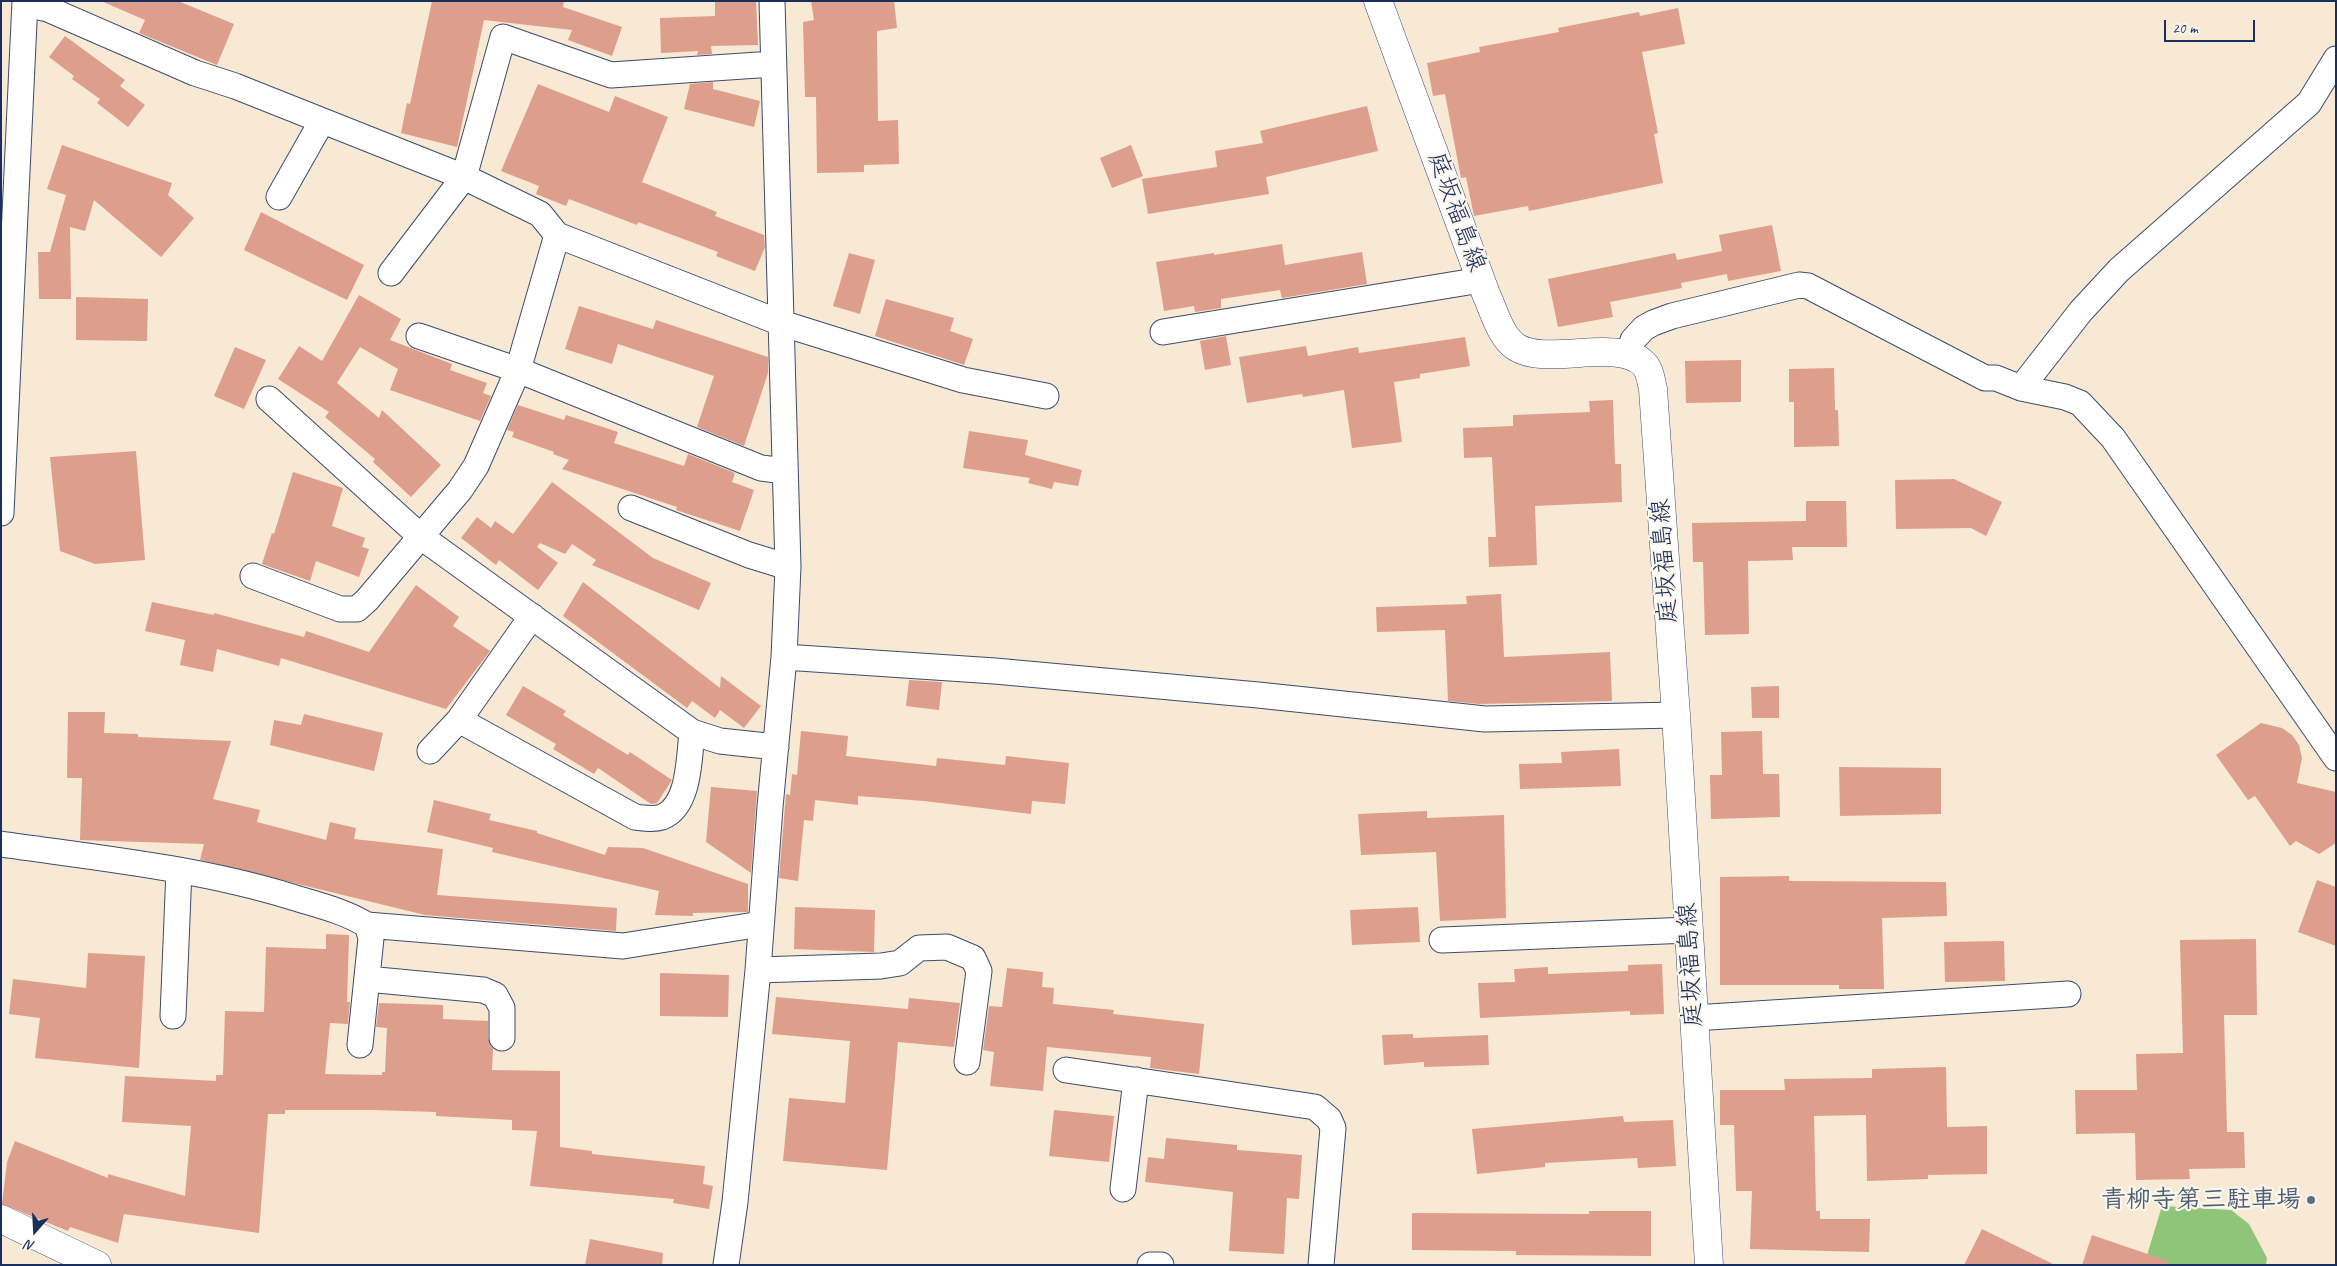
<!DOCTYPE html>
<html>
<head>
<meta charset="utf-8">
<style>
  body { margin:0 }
  #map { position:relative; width:2337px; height:1266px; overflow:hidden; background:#f7e9d4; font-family:Caveat,sans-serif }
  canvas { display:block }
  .frame { position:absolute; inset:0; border:2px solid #1b2f5e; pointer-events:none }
  .north { position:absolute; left:10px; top:1206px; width:50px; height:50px; -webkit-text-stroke:4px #fbf7ec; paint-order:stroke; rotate:199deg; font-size:14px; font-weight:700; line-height:20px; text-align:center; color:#1b2f5e }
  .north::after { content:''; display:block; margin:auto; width:18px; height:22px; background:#1b2f5e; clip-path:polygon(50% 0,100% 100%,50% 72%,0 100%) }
  .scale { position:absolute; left:2164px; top:20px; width:91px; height:22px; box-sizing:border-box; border:2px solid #1b2f5e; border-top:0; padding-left:6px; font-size:15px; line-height:18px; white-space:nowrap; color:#1b2f5e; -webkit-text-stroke:4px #fbf7ec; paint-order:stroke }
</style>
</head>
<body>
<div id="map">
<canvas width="2337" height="1266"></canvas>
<div class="frame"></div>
<div class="north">N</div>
<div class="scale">20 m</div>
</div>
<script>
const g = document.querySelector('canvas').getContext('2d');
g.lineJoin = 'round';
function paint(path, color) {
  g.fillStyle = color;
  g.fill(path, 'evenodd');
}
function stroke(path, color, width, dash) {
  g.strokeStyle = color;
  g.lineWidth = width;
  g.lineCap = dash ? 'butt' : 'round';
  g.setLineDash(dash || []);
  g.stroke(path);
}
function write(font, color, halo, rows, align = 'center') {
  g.font = font + ' Caveat,"Klee One",sans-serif';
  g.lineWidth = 4.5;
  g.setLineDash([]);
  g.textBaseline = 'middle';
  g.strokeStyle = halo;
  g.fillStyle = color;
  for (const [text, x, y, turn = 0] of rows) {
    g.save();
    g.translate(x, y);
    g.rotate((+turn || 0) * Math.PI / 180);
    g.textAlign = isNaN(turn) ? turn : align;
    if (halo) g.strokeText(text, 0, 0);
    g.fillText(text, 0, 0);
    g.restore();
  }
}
paint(new Path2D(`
  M 2162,1206 L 2231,1210 L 2249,1224 L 2267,1258 L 2266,1265 L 2144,1265 Z`), '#8ec578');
paint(new Path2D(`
  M 101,1 L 178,1 L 234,24 L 217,65 L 139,33 L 145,20 Z
  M 432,1 L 564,1 L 563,7 L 622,27 L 612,56 L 568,40 L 572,30 L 484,20 L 457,147 L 401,133 L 407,103 L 410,104 Z
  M 715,1 L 756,1 L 758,45 L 711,46 L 712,54 L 697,55 L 698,51 L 661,53 L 660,18 L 715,16 Z
  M 811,1 L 894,1 L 897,28 L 877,31 L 878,121 L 898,120 L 899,164 L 864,165 L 864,172 L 817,173 L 816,97 L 805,97 L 803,22 L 814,20 Z
  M 1678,8 L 1685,44 L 1642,52 L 1658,133 L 1654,134 L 1663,183 L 1529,211 L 1528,206 L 1474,216 L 1466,177 L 1461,178 L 1445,94 L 1433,96 L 1427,63 L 1480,52 L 1479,47 L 1559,32 L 1558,28 L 1639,12 L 1640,16 Z
  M 65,36 L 125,80 L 120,86 L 145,105 L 128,127 L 97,103 L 100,99 L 72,79 L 74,76 L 49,57 Z
  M 713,82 L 713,89 L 760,101 L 754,127 L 684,109 L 690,84 Z
  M 538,84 L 609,112 L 615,96 L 668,117 L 642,182 L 717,212 L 715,216 L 764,235 L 765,247 L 755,271 L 716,256 L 718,252 L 638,222 L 637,225 L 569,199 L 566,206 L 536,194 L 539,186 L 501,171 Z
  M 1367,106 L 1378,151 L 1266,177 L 1269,194 L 1148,214 L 1142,179 L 1217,167 L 1215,151 L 1263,143 L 1260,131 Z
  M 62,145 L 172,183 L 168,195 L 194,218 L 161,257 L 94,200 L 85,231 L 70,227 L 71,299 L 39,299 L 38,252 L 50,252 L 66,195 L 47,189 Z
  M 1131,145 L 1143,176 L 1112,188 L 1100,158 Z
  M 261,212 L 364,265 L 347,300 L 244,250 Z
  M 1772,225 L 1781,271 L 1728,281 L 1727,274 L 1681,283 L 1682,288 L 1610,302 L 1613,317 L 1558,327 L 1548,279 L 1675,253 L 1677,260 L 1722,251 L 1719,235 Z
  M 1282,244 L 1285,265 L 1362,252 L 1367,284 L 1282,298 L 1280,290 L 1221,299 L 1221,308 L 1195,312 L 1194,306 L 1164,311 L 1156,262 L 1214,253 L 1214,255 Z
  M 849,253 L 875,260 L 860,314 L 833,306 Z
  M 359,295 L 401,319 L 390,340 L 452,364 L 450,370 L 487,383 L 483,393 L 491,396 L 480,421 L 390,390 L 398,369 L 360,347 L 337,383 L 379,418 L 382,410 L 441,465 L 411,497 L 373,462 L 375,459 L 325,417 L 329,412 L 278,379 L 299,346 L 322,361 Z
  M 76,297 L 148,299 L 147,341 L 76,340 Z
  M 886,299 L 954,318 L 950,331 L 973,339 L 964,365 L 875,336 Z
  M 579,306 L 653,329 L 656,320 L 768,357 L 768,373 L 744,446 L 697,427 L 714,376 L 618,344 L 612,364 L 565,349 Z
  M 1226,336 L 1231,365 L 1205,370 L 1200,341 Z
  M 1465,337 L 1470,366 L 1420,374 L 1420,378 L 1394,382 L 1402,442 L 1352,448 L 1344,390 L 1303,397 L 1302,394 L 1247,403 L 1239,357 L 1306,346 L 1308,356 L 1358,347 L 1359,353 Z
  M 235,347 L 266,360 L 244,409 L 214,396 Z
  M 1741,360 L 1741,402 L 1686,403 L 1685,361 Z
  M 1834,368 L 1835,410 L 1838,410 L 1839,446 L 1794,447 L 1794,402 L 1789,402 L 1789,369 Z
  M 1613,400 L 1615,464 L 1621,464 L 1622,502 L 1535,506 L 1537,565 L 1489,567 L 1488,537 L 1496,537 L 1492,457 L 1464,458 L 1463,428 L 1513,426 L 1513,415 L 1590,412 L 1589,401 Z
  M 518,405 L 564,420 L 566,415 L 618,432 L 614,443 L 684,466 L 688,454 L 735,473 L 732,482 L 754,490 L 740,531 L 676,510 L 677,507 L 562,469 L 569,460 L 553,454 L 554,452 L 512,437 L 514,432 L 507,430 Z
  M 969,431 L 1028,440 L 1025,455 L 1082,470 L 1078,486 L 1054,482 L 1052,489 L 1028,483 L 1030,478 L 963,468 Z
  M 136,451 L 145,560 L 95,564 L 60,551 L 50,457 Z
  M 293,472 L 343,488 L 332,526 L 365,538 L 362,547 L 369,549 L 359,577 L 316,561 L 310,581 L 262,564 L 272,533 L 274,534 Z
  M 1954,479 L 2002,502 L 1986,536 L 1971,528 L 1896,529 L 1895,480 Z
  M 552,482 L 653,558 L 711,583 L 699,610 L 592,565 L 596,560 L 572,544 L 565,554 L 540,543 L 537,547 L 558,563 L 538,590 L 499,560 L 496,565 L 461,538 L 477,517 L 491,528 L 495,521 L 513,534 Z
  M 1806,501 L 1846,501 L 1847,547 L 1792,547 L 1793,560 L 1748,561 L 1749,634 L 1705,635 L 1703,562 L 1693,562 L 1692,523 L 1806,521 Z
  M 583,582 L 720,688 L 721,676 L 761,706 L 744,728 L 720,710 L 715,718 L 692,701 L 687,708 L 563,616 Z
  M 416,585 L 459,617 L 453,626 L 490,651 L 446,709 L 281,658 L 279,666 L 217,649 L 213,672 L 180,665 L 185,640 L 145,631 L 152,602 L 214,615 L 214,613 L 304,637 L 306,631 L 369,652 Z
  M 1501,594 L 1504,657 L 1610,652 L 1612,701 L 1479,704 L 1448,701 L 1445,630 L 1377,632 L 1376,607 L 1467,604 L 1466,596 Z
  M 909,680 L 942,682 L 939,710 L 906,706 Z
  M 523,686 L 566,711 L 563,715 L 628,755 L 630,752 L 672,780 L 657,803 L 651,804 L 598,768 L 594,774 L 553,749 L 556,744 L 506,715 Z
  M 1779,686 L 1779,718 L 1752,718 L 1751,687 Z
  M 68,712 L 105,712 L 104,733 L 138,734 L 138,737 L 231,741 L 213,799 L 260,810 L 257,822 L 326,840 L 330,822 L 356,828 L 354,839 L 443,849 L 437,895 L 617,908 L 616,931 L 425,915 L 200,860 L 204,844 L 80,840 L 82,778 L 67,778 Z
  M 304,714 L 383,733 L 374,771 L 270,745 L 274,720 L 301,725 Z
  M 2261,723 L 2282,728 L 2292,735 L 2299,745 L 2302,758 L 2297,783 L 2336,792 L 2336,843 L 2319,854 L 2296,841 L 2290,846 L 2255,796 L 2248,800 L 2216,755 Z
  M 801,731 L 848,736 L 846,756 L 936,766 L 937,758 L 1005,765 L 1006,756 L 1069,763 L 1065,804 L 1032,801 L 1031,814 L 924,801 L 858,796 L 858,805 L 815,800 L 813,821 L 804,820 L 798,881 L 779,878 L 786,794 L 790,795 L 792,774 L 797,775 Z
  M 1762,731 L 1763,774 L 1779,774 L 1780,817 L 1711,819 L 1710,775 L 1722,775 L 1721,732 Z
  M 1619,749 L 1621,786 L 1520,789 L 1519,764 L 1562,763 L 1561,752 Z
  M 1839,767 L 1941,768 L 1941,814 L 1840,816 Z
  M 711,787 L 757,791 L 751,873 L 706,842 Z
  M 434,800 L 491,814 L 489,820 L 537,831 L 537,833 L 605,855 L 608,847 L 643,848 L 748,884 L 748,912 L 693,913 L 693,916 L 655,915 L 659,891 L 492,852 L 493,848 L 427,832 Z
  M 1427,811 L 1427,818 L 1504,815 L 1506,918 L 1440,921 L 1436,852 L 1361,855 L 1358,814 Z
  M 1789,876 L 1789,881 L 1946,882 L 1947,916 L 1882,918 L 1884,989 L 1839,989 L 1839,985 L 1720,985 L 1720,877 Z
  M 2317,880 L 2336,887 L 2336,946 L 2298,932 Z
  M 795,907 L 875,910 L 874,952 L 794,949 Z
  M 1418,907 L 1420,942 L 1352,945 L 1350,910 Z
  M 326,934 L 349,935 L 347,1002 L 350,1002 L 348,1024 L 330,1023 L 325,1074 L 382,1075 L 382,1072 L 385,1072 L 387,1028 L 376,1027 L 379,1003 L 443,1005 L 443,1019 L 488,1021 L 488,1038 L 493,1049 L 492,1070 L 560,1071 L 560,1147 L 592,1151 L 592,1154 L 705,1166 L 703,1184 L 713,1186 L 709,1209 L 673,1203 L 674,1199 L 530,1186 L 537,1131 L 512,1130 L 512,1120 L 436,1116 L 436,1112 L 373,1110 L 285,1110 L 285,1114 L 268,1114 L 259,1233 L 124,1214 L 118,1243 L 70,1227 L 68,1231 L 2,1204 L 7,1162 L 15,1141 L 108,1178 L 108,1174 L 185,1196 L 191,1126 L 122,1122 L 125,1076 L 216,1081 L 216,1075 L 223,1075 L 225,1011 L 264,1012 L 266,947 L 326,949 Z
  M 2256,939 L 2257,1015 L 2224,1015 L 2227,1132 L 2244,1132 L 2245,1168 L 2189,1169 L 2190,1179 L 2136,1180 L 2135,1133 L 2076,1134 L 2075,1090 L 2137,1090 L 2136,1054 L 2183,1053 L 2180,940 Z
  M 2004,941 L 2005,981 L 1945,982 L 1944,942 Z
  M 88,953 L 145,956 L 139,1068 L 35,1058 L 40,1018 L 9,1014 L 13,979 L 86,988 Z
  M 1662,964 L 1664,1014 L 1630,1015 L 1630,1011 L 1480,1018 L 1478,983 L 1515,982 L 1514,969 L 1548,967 L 1548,974 L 1628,971 L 1628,965 Z
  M 1007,968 L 1043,972 L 1042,987 L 1054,988 L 1053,1004 L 1114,1010 L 1113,1014 L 1204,1024 L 1199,1074 L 1150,1068 L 1151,1057 L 1047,1047 L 1043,1091 L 990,1086 L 994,1052 L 983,1050 L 989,1006 L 1002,1007 Z
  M 660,973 L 729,975 L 728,1017 L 660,1016 Z
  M 776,997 L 908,1009 L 909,998 L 960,1003 L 954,1047 L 898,1042 L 887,1170 L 783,1161 L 789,1098 L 845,1103 L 850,1041 L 772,1034 Z
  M 1413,1034 L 1413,1038 L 1488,1035 L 1489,1065 L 1424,1067 L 1424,1062 L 1384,1065 L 1382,1035 Z
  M 1946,1067 L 1947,1127 L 1987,1126 L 1987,1174 L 1928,1175 L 1928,1179 L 1867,1181 L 1866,1115 L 1814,1116 L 1816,1211 L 1820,1211 L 1820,1219 L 1870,1219 L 1869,1252 L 1750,1249 L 1752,1191 L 1736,1191 L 1734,1125 L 1720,1125 L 1720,1090 L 1785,1090 L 1784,1079 L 1872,1078 L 1872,1069 Z
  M 1054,1110 L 1114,1116 L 1109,1162 L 1049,1156 Z
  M 1623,1116 L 1624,1122 L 1673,1120 L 1676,1166 L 1638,1168 L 1637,1158 L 1545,1163 L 1545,1167 L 1477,1174 L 1472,1129 Z
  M 1166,1138 L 1237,1145 L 1237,1150 L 1302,1155 L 1299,1199 L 1287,1198 L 1284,1254 L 1229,1251 L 1233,1192 L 1145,1182 L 1148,1157 L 1164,1159 Z
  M 1589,1211 L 1651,1211 L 1651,1256 L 1516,1255 L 1516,1251 L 1412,1250 L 1412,1213 L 1589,1214 Z
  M 1982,1229 L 2055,1265 L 1964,1265 Z
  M 2092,1235 L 2168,1261 L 2168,1265 L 2082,1265 Z
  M 590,1239 L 663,1253 L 662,1265 L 585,1265 Z`), '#dd9e8c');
const street = new Path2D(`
  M 25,4 L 48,9 L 195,73 L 235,86 L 464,177 L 540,214 L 557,235
  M 279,197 L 322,121
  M 391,273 L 464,177 L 503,37 L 611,75 L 773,64
  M 1163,332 L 1481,280
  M 419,336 L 518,370 L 761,468 L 785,471
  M 1629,356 L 1633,340 L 1644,328 L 1653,323 L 1672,316 L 1799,285 L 1808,286 L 1985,378 L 1996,378 L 2021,388 L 2065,397 L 2080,403 L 2113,438 L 2336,758
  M 2021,388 L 2081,311 L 2119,270 L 2309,103 L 2336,59
  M 269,399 L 420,536 L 692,732 L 720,741 L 776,747
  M 631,508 L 749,555 L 788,567
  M 1,513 L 25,1
  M 253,576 L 340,609 L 357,609 L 367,600 L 460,490 L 476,466 L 518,370 L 557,235 L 781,323 L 963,380 L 1046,396
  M 784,657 L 995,671 L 1258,695 L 1485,719 L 1676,715
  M 459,720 L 635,817 C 644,818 653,820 662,817 C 690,806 689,757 692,732
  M 430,751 L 459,720 L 532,616
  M 1,844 C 99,858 198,868 292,897 C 318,905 344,911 367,925 L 371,938 L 360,1045
  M 367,925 L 623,946 L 761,924
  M 1442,940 L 1689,930
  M 758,970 L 881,966 L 900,963 L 919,948 L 947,947 L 973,958 L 979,971 L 967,1062
  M 367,979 L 483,990 L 495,995 L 502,1008 L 502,1038
  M 173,1016 L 179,870
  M 1694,1018 L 2068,994
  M 1066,1070 L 1315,1107 L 1329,1119 L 1333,1128 L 1321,1265
  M 1123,1189 L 1136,1080
  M 726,1265 L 735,1202 L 758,970 L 770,807 L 784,657 L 788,567 L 772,1
  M 1150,1265 L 1161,1265`);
const secondary = new Path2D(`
  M 1378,1 L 1486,294 C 1494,311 1500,336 1516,347 C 1547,367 1617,337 1644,364 C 1650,370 1651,381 1653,389 L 1676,715 L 1709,1265
  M 1,1219 L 97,1265`);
stroke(street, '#3c4b70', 27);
stroke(secondary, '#3c4b70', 29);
stroke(street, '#fff', 25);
stroke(secondary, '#fff', 28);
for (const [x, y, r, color] of [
  [2311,1200,5,"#5c6f8a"]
]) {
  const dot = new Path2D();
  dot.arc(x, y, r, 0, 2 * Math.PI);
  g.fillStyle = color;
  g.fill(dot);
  stroke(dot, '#fbf7ec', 2);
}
write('25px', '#1b2f5e', '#fbf7ec', [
  ["庭坂福島線",1456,212,70],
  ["庭坂福島線",1665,561,-94],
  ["庭坂福島線",1691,965,-93]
]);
write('bold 25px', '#4e5e75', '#fbf7ec', [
  ["青柳寺第三駐車場",2301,1200]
], 'right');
</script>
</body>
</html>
